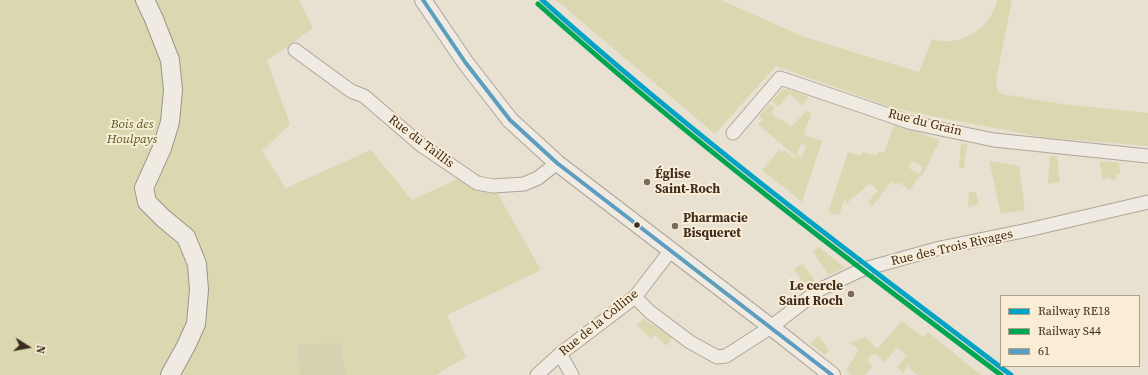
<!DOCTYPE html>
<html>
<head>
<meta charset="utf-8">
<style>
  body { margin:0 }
  #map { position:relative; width:1148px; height:375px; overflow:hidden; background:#e8e0d0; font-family:"Source Serif 4",serif }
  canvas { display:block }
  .legend { position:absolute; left:1000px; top:295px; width:140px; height:72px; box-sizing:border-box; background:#f9edd6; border:1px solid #afa08c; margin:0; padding:5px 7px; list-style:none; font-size:12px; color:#3f2c1e }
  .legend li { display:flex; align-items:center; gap:8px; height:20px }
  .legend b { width:20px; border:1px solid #afa08c }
  .north { position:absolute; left:8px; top:327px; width:40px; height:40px; -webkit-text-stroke:3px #f9edd6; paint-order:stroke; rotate:101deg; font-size:11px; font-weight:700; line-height:16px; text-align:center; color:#3f2c1e }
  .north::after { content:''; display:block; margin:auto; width:14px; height:18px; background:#3f2c1e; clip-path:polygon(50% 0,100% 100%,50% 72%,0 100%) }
</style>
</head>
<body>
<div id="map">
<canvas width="1148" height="375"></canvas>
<ul class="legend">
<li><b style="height:5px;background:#03a3c5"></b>Railway RE18</li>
<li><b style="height:5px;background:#00a651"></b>Railway S44</li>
<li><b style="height:5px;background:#5c9dc0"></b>61</li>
</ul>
<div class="north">N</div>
</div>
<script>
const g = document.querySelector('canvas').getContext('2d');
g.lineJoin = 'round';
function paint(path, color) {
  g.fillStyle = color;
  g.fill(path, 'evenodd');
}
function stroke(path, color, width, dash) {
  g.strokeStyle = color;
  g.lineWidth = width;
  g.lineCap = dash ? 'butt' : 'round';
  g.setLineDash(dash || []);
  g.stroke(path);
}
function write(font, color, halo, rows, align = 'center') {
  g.font = font + ' "Source Serif 4",serif';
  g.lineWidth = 4;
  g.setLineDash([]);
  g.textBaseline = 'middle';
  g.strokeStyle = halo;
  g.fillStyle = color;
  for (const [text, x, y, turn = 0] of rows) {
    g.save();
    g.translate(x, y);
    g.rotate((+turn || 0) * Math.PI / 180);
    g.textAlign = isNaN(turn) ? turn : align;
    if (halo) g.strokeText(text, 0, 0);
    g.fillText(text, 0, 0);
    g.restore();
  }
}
paint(new Path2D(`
  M 0,0 L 299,0 L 313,28 L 267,61 L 290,124 L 262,151 L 286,188 L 371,150 L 412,200 L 460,178 L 496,191 L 541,270 L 447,315 L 466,357 L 436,375 L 346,375 L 341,344 L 297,345 L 300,375 L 0,375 Z
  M 556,0 L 721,0 L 804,37 L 919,72 L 932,39 C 960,48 991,29 997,0 L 1012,0 L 996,80 L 997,90 L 1002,94 L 1062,104 L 1148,113 L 1148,146 L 1041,137 L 896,109 L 776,66 L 715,134 Z
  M 786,89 L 807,96 L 808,98 L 802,105 L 790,94 L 778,107 L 772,101 L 782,90 Z
  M 770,104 L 775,108 L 771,112 L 779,120 L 781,119 L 791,127 L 807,110 L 811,114 L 804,135 L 822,141 L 802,202 L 762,170 L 779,150 L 782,152 L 784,150 L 795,159 L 796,157 L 758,124 L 763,119 L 759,116 ZM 801,144 L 806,145 L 802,158 L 797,156 Z
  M 894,125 L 940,140 L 922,176 L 920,175 L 910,190 L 898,182 L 896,185 L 891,182 L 872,207 L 868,202 L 878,191 L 870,183 L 846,204 L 845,202 L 847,200 L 844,200 L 839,215 L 828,212 L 848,152 L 861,156 L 863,152 L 876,156 L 878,151 L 884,153 ZM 912,161 L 923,167 L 919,174 L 909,168 Z
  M 961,143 L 968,145 L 964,161 L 965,168 L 959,168 Z
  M 1050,156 L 1057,157 L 1060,182 L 1048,184 Z
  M 989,161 L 1019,166 L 1025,210 L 1001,214 Z
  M 1100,161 L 1119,163 L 1120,173 L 1116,174 L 1117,179 L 1110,180 L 1110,177 L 1102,179 Z
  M 969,192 L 976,192 L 979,204 L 968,207 Z
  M 819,247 L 845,268 L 829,275 L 813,252 Z
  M 803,264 L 816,283 L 807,289 L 794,269 Z
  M 643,319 L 672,337 L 667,346 L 655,335 L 651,339 L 637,325 Z
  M 902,321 L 923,337 L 928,332 L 981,375 L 917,375 L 908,366 L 903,373 L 897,367 L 907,356 L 897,348 L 885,362 L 874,353 L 867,360 L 873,366 L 865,375 L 852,375 L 846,370 L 859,350 L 850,343 L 866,337 L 877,349 Z
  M 819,336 L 829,350 L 825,355 L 810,343 Z`), '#dad8b1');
paint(new Path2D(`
  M 341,343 L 346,375 L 300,375 L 297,345 Z`), '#d4d2b1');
const minor = new Path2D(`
  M 295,50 L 351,91 L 364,96 L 421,145 L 477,183 L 493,186 L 524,184 L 538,178 L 557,163
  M 733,133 L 780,78 L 912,123 L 994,140 L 1148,156
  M 635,297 L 650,312 L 690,342 L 717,357 L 726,356 L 771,327 L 819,290 L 861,270 L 940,248 L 1028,230 L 1148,202
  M 560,354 L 572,375
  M 537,375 L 560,354 L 635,297 L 671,250`);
const tertiary = new Path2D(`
  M 423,0 L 465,62 L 510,120 L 557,163 L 771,327 L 832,375`);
const secondary = new Path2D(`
  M 145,0 L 154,19 L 170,60 L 173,90 L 170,122 L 162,148 L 144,188 L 147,202 L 163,218 L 186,237 L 197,264 L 199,290 L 196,324 L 186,346 L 170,375`);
stroke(minor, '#aea598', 15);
stroke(tertiary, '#aea598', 18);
stroke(secondary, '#9d9488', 20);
stroke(minor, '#f0ebe2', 13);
stroke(tertiary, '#f0ebe2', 16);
stroke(secondary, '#f0ebe2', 18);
stroke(new Path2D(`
  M 423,0 L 465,62 L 510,120 L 557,163 L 832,375`), '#5c9dc0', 4);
stroke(new Path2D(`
  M 542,0 C 691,134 851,254 1011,375`), '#03a3c5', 5);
stroke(new Path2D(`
  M 538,4 C 686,137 843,256 1001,375`), '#00a651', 5);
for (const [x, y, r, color] of [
  [647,182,4,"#7a6b5c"],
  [637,225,3.5,"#3f2c1e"],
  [675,226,4,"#7a6b5c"],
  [851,294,4,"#7a6b5c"]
]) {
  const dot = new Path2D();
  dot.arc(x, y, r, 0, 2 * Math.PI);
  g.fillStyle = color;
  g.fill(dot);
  stroke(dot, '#f9edd6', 1.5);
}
write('13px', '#3f2c1e', '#f9edd6', [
  ["Rue du Grain",925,123,14],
  ["Rue du Taillis",421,142,37],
  ["Rue des Trois Rivages",952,248,-13],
  ["Rue de la Colline",599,323,-39]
]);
write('italic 13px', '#525d23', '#f9edd6', [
  ["Bois des",132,125],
  ["Houlpays",132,140]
]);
write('bold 13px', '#3f2c1e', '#f9edd6', [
  ["Église",655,175],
  ["Saint-Roch",655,190],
  ["Pharmacie",683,219],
  ["Bisqueret",683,234],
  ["Le cercle",843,287,"right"],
  ["Saint Roch",843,302,"right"]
], 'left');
</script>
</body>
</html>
